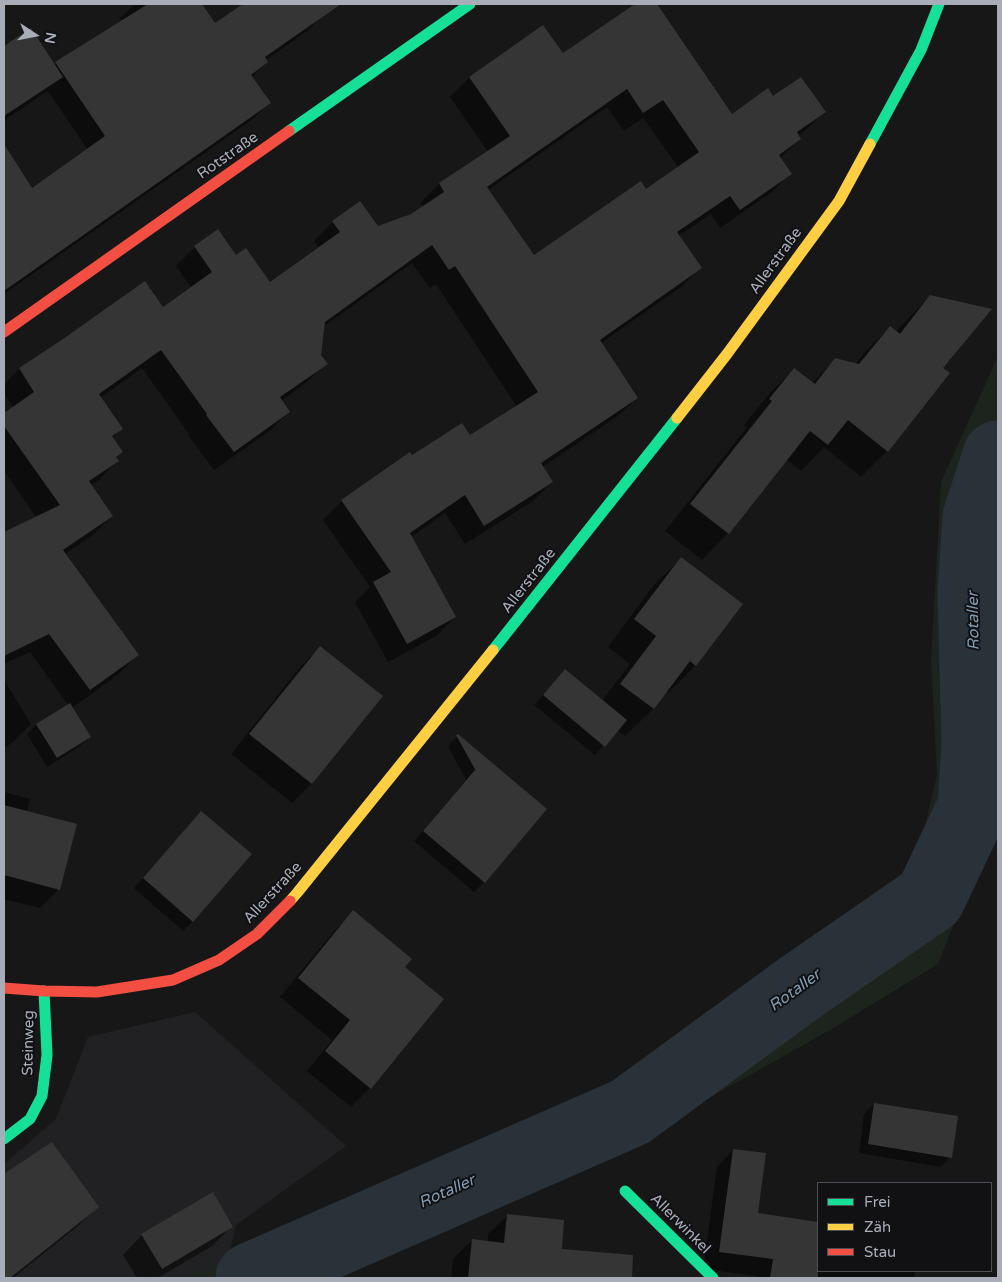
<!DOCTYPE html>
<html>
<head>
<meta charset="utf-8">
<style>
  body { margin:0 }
  #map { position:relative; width:1002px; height:1282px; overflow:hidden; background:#171717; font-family:"Varela Round",sans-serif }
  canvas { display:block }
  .frame { position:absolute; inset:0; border:5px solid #a8adb8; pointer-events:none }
  .legend { position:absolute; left:817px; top:1182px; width:175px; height:90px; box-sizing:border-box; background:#111113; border:1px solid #4d4f55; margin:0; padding:6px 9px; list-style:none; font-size:15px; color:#a8adb8 }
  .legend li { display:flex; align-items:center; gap:10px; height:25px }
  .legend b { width:25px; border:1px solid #4d4f55 }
  .north { position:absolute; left:10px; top:10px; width:50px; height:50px; -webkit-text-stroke:4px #111113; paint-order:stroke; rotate:101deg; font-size:14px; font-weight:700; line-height:20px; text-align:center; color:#a8adb8 }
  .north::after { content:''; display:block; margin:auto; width:18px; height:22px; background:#a8adb8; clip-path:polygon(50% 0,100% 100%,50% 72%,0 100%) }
</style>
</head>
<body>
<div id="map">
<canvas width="1002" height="1282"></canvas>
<div class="frame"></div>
<ul class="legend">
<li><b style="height:6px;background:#16e098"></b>Frei</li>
<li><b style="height:6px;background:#ffcf43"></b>Zäh</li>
<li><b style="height:6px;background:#f24e42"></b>Stau</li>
</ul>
<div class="north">N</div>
</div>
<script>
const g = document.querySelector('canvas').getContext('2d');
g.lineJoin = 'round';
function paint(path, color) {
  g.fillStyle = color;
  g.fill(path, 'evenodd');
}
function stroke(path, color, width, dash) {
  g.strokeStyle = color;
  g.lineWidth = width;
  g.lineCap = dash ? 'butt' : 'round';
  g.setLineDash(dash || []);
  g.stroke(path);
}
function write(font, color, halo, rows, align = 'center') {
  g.font = font + ' "Varela Round",sans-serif';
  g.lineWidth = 4;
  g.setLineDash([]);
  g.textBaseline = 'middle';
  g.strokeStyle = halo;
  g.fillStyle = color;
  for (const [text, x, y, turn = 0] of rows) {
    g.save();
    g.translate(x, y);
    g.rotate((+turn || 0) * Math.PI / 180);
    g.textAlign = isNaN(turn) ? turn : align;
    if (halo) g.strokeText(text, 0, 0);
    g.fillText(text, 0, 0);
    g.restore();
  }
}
paint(new Path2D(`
  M 195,1012 L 346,1146 L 236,1225 L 224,1278 L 4,1278 L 4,1164 L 56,1119 L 88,1037 Z`), '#212123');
paint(new Path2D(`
  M 998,356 L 998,782 L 979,861 L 938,964 L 830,1030 L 597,1161 L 352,1266 L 320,1278 L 185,1278 L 583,1101 L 863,923 L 915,867 L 937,775 L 931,661 L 941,482 Z`), '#1d241e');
paint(new Path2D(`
  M 135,4 L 201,4 L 215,25 L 245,4 L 337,4 L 322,14 L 323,15 L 307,31 L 266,60 L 267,62 L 251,78 L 269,103 L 253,119 L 4,294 L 4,146 L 32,189 L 88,150 L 48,91 L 4,121 L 4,47 L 31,30 L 54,65 L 122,21 L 120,18 Z
  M 637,4 L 656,4 L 731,116 L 773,98 L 824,112 L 805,131 L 798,136 L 800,139 L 780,158 L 790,173 L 772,192 L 720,228 L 711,214 L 678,236 L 700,268 L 681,287 L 601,343 L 637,398 L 618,416 L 542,467 L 552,482 L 533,501 L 465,544 L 445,513 L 411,537 L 455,617 L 436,636 L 388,662 L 355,602 L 370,587 L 323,520 L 342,501 L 411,456 L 470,437 L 517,407 L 436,284 L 430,288 L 412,263 L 323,327 L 320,355 L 326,363 L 307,382 L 281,401 L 289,412 L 270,431 L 214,470 L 188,435 L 189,434 L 142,368 L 100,398 L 121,429 L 112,438 L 121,452 L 115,458 L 117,461 L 99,480 L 90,485 L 111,516 L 93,535 L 65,554 L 137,655 L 119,674 L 72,708 L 89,737 L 80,746 L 47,767 L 27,734 L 36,725 L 68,705 L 30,652 L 4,664 L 4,533 L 36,517 L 4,471 L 4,415 L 14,408 L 4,393 L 4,385 L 19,369 L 63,340 L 163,309 L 192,289 L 176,266 L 195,247 L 218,230 L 236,257 L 269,284 L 319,248 L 314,241 L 333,222 L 378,228 L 412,215 L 423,207 L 420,203 L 439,184 L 488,152 L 450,97 L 469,78 L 543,27 L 562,55 ZM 607,107 L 624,131 L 643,118 L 679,168 L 646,191 L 534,257 L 488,190 Z
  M 930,296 L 941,368 L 887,451 L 861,477 L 824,447 L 801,471 L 786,459 L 728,533 L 702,560 L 665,531 L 747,427 L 744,425 L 768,395 L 794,369 L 812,383 L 836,359 L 855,365 L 864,353 L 890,327 L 896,332 L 904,323 Z
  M 681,559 L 742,604 L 695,666 L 668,693 L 666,691 L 653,709 L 625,736 L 617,730 L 595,755 L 534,705 L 565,670 L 602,701 L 630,664 L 608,647 L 653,586 Z
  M 320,647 L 381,696 L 311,784 L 292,803 L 231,754 L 301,666 Z
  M 4,680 L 31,724 L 12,743 L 4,748 Z
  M 458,736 L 546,810 L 484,882 L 474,892 L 414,841 L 466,780 L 448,746 Z
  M 4,792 L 30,799 L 27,812 L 59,889 L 40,908 L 4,899 Z
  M 201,812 L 193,921 L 183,931 L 134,888 Z
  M 353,912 L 404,967 L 442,1000 L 370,1088 L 351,1107 L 307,1071 L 332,1040 L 280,997 L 334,931 Z
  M 874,1104 L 950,1157 L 941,1167 L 859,1153 L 864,1114 Z
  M 52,1144 L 97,1207 L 78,1226 L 13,1278 L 4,1278 L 4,1176 Z
  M 733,1150 L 757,1214 L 818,1223 L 818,1271 L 916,1271 L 914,1278 L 757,1278 L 757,1276 L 703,1269 L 717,1167 Z
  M 508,1215 L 560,1250 L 580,1252 L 577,1278 L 451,1278 L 453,1259 L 472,1240 L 488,1242 L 488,1234 Z
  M 231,1227 L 212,1246 L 158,1278 L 137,1278 L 123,1255 L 142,1235 Z`), '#0007');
stroke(new Path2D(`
  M 251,1278 L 630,1112 L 801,987 L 930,898 L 973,807 L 977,743 L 973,592 L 978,517 L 998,456`), '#2a3239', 71);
paint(new Path2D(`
  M 148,4 L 202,4 L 215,23 L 243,4 L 341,4 L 265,57 L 268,62 L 251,75 L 271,103 L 4,291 L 4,144 L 32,188 L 105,136 L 55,62 Z
  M 635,4 L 657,4 L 732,114 L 768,88 L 773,96 L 801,77 L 826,112 L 797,132 L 801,139 L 779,155 L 792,174 L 740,210 L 730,196 L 677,232 L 702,268 L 600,340 L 638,398 L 541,463 L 553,482 L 484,526 L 465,495 L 410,533 L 456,617 L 407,644 L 373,582 L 391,572 L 341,500 L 410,452 L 412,455 L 462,423 L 470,435 L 538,392 L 455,266 L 449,270 L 432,245 L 325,322 L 321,355 L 328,364 L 280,397 L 290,412 L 234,452 L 206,415 L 207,414 L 161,350 L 99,394 L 123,429 L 112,436 L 123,452 L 116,457 L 119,461 L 89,481 L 113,516 L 63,550 L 139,655 L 90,690 L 49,634 L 4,656 L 4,532 L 60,505 L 4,426 L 4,413 L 34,392 L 19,368 L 63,339 L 145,281 L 163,307 L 212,272 L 194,246 L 218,229 L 236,255 L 246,248 L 270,282 L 340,232 L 332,221 L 360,201 L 378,226 L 411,214 L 444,192 L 439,183 L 510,136 L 469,77 L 543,25 L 563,53 ZM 627,89 L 643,113 L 663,100 L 699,152 L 646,189 L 641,181 L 534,255 L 487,187 Z
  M 31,28 L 63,77 L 4,116 L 4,46 Z
  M 930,295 L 992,309 L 943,368 L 950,373 L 888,452 L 848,420 L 828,445 L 810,431 L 729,534 L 690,504 L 772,401 L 769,399 L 794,368 L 815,384 L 835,358 L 859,364 L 890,326 L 900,334 Z
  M 681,557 L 743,604 L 696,666 L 690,661 L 654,709 L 620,684 L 656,636 L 634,619 Z
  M 320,646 L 383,696 L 312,784 L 249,734 Z
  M 565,669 L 627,720 L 605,747 L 543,695 Z
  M 70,703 L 91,737 L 57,758 L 36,724 Z
  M 458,734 L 547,809 L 485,883 L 423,831 L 475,770 L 476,771 L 456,735 Z
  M 4,805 L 77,824 L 60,890 L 4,875 Z
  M 201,811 L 252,854 L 193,922 L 143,878 Z
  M 353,910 L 412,959 L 405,967 L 444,999 L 371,1089 L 325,1051 L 350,1020 L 298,978 Z
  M 874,1103 L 958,1116 L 952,1158 L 868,1144 Z
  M 52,1142 L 99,1207 L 10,1278 L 4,1278 L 4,1174 Z
  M 733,1149 L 766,1153 L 758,1213 L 818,1222 L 818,1278 L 770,1278 L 773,1259 L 719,1252 Z
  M 213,1192 L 233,1227 L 162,1269 L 141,1234 Z
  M 507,1214 L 564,1220 L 562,1249 L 633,1255 L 632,1278 L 468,1278 L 472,1239 L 504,1243 Z`), '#353536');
stroke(new Path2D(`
  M 289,131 L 470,4
  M 870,144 L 921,50 L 939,4
  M 493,650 L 677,418
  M 4,1139 L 30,1119 L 42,1096 L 47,1055 L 44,991
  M 625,1191 L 713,1278`), '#16e098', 11);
stroke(new Path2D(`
  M 677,418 L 727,354 L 839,201 L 870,144
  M 290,901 L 297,893 L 493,650`), '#ffcf43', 11);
stroke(new Path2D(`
  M 4,332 L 289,131
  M 4,988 L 44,991 L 97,992 L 173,980 L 219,960 L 257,934 L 290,901`), '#f24e42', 11);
write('15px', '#a8adb8', '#111113', [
  ["Rotstraße",228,156,-35],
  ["Allerstraße",776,261,-54],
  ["Allerstraße",529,581,-52],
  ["Allerstraße",273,893,-47],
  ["Steinweg",29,1043,-89],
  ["Allerwinkel",680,1224,45]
]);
write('italic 16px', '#7f9bb3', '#111113', [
  ["Rotaller",974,621,-91],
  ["Rotaller",795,991,-36],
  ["Rotaller",447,1192,-24]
]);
</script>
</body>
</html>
